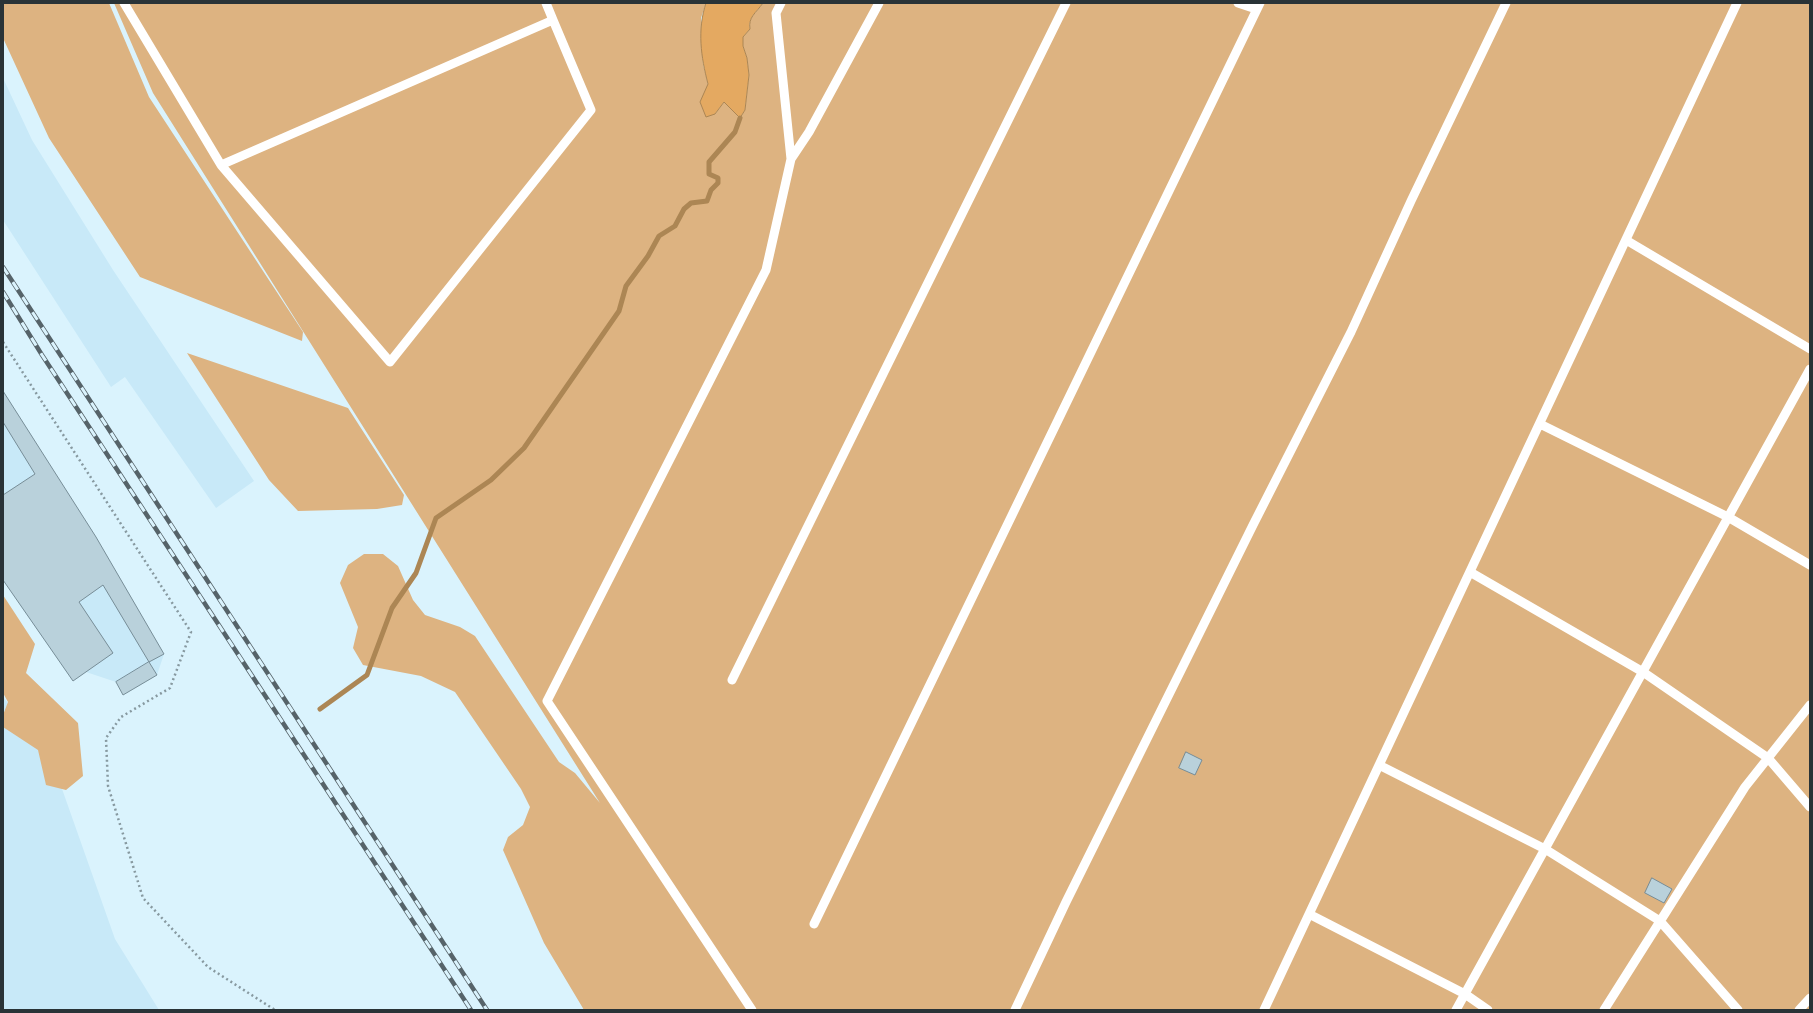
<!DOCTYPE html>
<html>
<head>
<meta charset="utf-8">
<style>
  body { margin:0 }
  #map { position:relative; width:1813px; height:1013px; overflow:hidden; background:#daf3fd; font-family:"Fira Sans Condensed",sans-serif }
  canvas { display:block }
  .frame { position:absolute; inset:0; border:4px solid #293337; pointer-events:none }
</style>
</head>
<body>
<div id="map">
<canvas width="1813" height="1013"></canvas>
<div class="frame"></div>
</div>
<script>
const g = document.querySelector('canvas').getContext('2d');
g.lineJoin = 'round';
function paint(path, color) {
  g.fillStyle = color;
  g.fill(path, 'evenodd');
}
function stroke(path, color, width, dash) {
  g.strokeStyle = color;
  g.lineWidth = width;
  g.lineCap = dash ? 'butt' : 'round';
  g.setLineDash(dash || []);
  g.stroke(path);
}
paint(new Path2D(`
  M 3,78 L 32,140 L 113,270 L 254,481 L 216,508 L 125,377 L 111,387 L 3,220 Z
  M 3,391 L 96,537 L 164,654 L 157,675 L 123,695 L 116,682 L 86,672 L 73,681 L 3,580 Z
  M 3,697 L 49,752 L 115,939 L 159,1010 L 3,1010 Z`), '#c8e9f8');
paint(new Path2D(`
  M 3,3 L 109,3 L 149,97 L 303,332 L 302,341 L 140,277 L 49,138 L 3,38 Z
  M 114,3 L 706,3 L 701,18 L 703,64 L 715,114 L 724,102 L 740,118 L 745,110 L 749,75 L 747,58 L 743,46 L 743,37 L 750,29 C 748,17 756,13 763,3 L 1810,3 L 1810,1010 L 584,1010 L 544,943 L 503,850 L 508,837 L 523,825 L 530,807 L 521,789 L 455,692 L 421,676 L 363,665 L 353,648 L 358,627 L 340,583 L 348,565 L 364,554 L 383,554 L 398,566 L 413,600 L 425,615 L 460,627 L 475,636 L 559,762 L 575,773 L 600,803 L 153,93 Z
  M 187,353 L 348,408 L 404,495 L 402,505 L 377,509 L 298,511 L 269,480 Z
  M 3,595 L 35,644 L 26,673 L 78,723 L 83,776 L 66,790 L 46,785 L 38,750 L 3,727 L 3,715 L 8,702 L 3,693 Z`), '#ddb381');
const water = new Path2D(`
  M 706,3 L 763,3 C 756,13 748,17 750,29 L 743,37 L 743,46 L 747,58 L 749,75 L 745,110 L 740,118 L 724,102 L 715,114 L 706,117 L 700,102 L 708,84 C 701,57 697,30 706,3 Z`);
paint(water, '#e4a961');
stroke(water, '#ac8654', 1);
stroke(new Path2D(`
  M 320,709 L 367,675 L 392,608 L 416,573 L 436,518 L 491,480 L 524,448 L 619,311 L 626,286 L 648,256 L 659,236 L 675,226 L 684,209 L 691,203 L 707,201 L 711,190 L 718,183 L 718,178 L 709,174 L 709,162 L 735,132 L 740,118`), '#ac8654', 5);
const building = new Path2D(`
  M 3,391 L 96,537 L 164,654 L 149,662 L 103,585 L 79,602 L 113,653 L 73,681 L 3,580 L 3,495 L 35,474 L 3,422 Z
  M 149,662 L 157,675 L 123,695 L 116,682 Z
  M 1186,752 L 1202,760 L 1195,775 L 1179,768 Z
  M 1652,878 L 1672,889 L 1664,903 L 1645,893 Z`);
paint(building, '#b9d1db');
stroke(building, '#778d97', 1);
stroke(new Path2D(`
  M 3,342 L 191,632 L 170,688 L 121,717 L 106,738 L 108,786 L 143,898 L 208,967 L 275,1010`), '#8799a0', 2.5, [2, 3]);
stroke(new Path2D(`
  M 124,3 L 221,165 L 390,362 L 591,110 L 553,20
  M 1238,3 L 1256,9
  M 791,159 L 809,132 L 879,3
  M 221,165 L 553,20 L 546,3
  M 1626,240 L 1810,349
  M 1540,424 L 1728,517 L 1810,565
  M 1470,572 L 1643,672 L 1768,758 L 1810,807
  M 732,680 L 1066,3
  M 1379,765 L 1545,849 L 1660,921 L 1738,1010
  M 1309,914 L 1465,994 L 1488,1010
  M 814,924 L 1260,3
  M 752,1010 L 547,701 L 766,270 L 791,159 L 776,13 L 781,3
  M 1015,1010 L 1066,902 L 1253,525 L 1351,332 L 1411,201 L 1506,3
  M 1264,1010 L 1737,3
  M 1456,1010 L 1810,369
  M 1604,1010 L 1745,787 L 1810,705
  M 1799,1010 L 1810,998`), '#fff', 9);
const rail = new Path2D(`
  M 3,267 L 487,1010
  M 3,292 L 42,355 L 471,1010`);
stroke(rail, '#566369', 4.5);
stroke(rail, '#daf3fd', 3, [9]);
</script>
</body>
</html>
